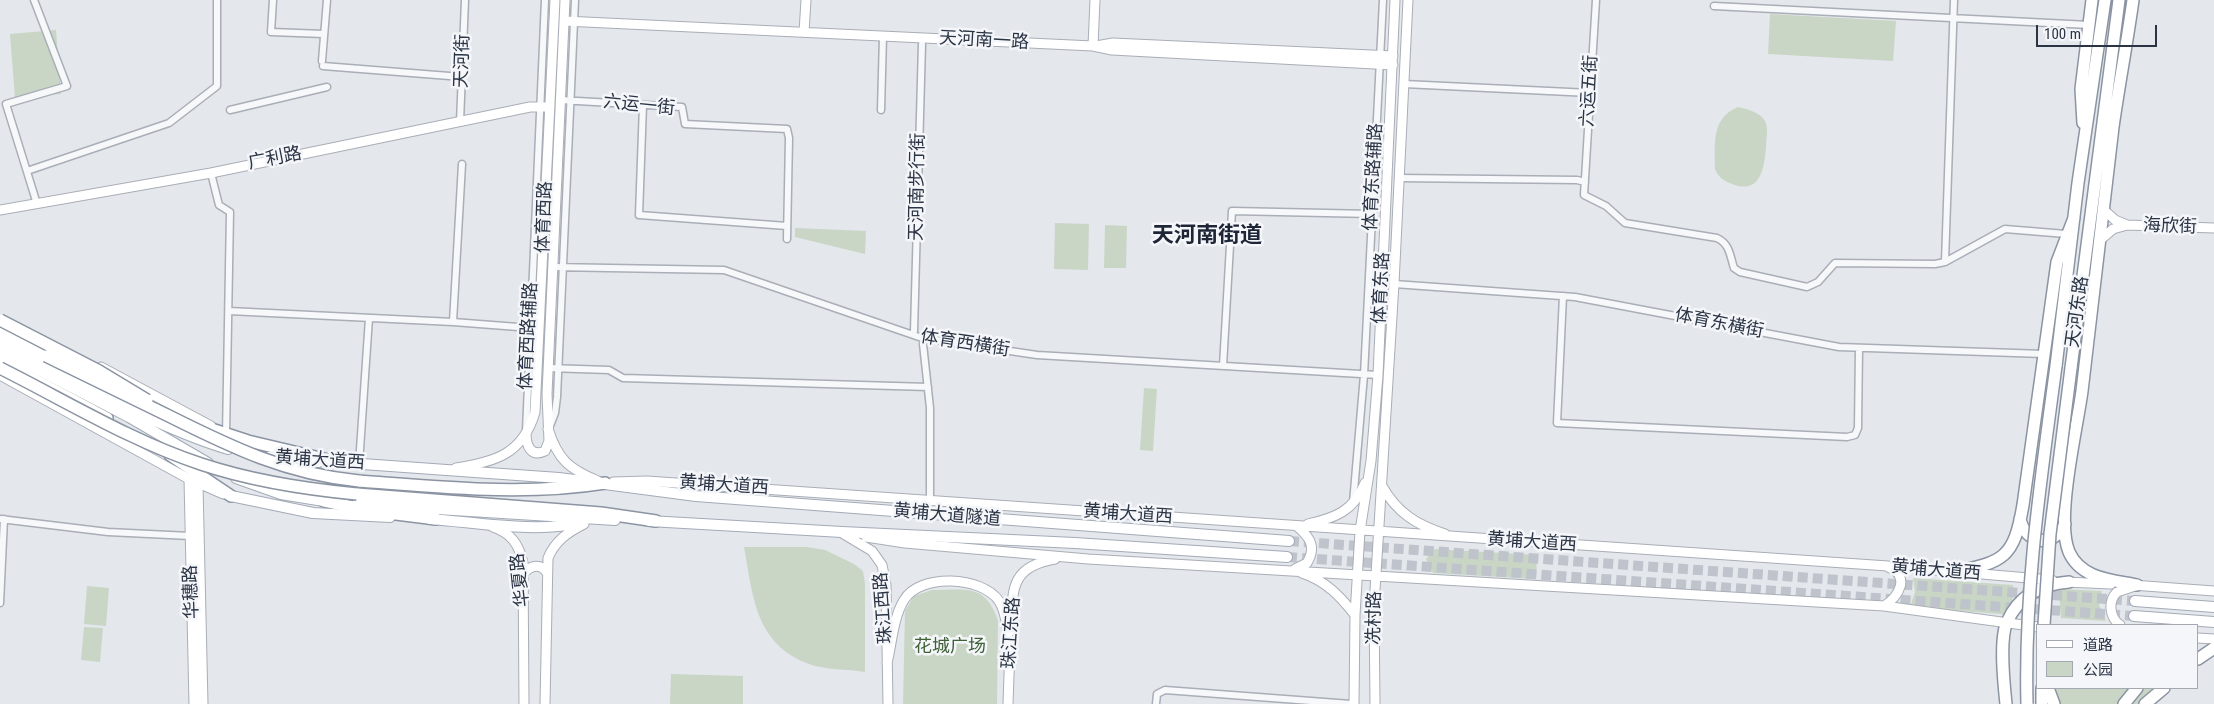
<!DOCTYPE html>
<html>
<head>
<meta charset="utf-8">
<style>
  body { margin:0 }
  #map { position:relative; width:2214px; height:704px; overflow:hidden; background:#e4e7ec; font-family:"Roboto Condensed","Noto Sans SC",sans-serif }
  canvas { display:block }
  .legend { position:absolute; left:2036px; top:624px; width:162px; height:65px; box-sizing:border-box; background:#f4f6f9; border:1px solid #a4a8b1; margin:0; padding:6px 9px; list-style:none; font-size:15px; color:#2b3445 }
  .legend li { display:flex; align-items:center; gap:10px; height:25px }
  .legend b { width:25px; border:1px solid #a4a8b1 }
  .scale { position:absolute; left:2036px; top:25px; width:121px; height:22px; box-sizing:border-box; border:2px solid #2b3445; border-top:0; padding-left:6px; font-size:15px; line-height:18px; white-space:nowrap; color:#2b3445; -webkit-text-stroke:4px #f4f6f9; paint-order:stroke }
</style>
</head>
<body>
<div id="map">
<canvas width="2214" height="704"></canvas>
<ul class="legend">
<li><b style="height:6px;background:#fff"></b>道路</li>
<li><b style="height:14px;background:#c9d6c5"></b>公园</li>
</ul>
<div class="scale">100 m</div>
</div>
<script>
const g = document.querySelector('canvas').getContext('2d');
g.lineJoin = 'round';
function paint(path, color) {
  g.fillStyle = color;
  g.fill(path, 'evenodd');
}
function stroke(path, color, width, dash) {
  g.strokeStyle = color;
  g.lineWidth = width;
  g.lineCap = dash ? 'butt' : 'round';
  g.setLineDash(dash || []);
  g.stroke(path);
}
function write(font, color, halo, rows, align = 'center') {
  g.font = font + ' "Roboto Condensed","Noto Sans SC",sans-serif';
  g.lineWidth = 5;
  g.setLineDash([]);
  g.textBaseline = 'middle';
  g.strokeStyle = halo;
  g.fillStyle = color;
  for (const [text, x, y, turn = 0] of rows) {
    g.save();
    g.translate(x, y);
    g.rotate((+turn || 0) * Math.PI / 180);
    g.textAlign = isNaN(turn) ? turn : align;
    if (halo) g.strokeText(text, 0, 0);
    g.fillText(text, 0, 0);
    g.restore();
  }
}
paint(new Path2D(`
  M 1770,14 L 1896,21 L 1893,61 L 1768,54 Z
  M 56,30 L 61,94 L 15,98 L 10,34 Z
  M 1738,107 C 1747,109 1760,112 1765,121 C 1769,129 1766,139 1766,148 C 1764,168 1761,195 1732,184 C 1724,181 1718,177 1715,169 C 1715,144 1711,118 1738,107 Z
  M 1055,223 L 1089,224 L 1088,270 L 1054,269 Z
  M 1105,225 L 1127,226 L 1126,268 L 1104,268 Z
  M 795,228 L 866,231 L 865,254 L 795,237 Z
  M 1144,388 L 1157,389 L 1153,451 L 1140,450 Z
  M 744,547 L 807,547 L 825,550 L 854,564 L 863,571 L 865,584 L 865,672 C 847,669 825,670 809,664 C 755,644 753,596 744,547 Z
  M 1435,549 L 1537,555 L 1536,579 L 1433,573 L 1426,559 Z
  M 1913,578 L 2013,585 L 2012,615 L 1910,607 L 1915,592 Z
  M 87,586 L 109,588 L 106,626 L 84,624 Z
  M 2059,589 L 2102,591 L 2099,605 L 2106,621 L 2061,618 Z
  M 932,590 C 965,590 986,583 998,621 L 997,704 L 903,704 L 905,611 L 914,596 Z
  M 84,627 L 103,628 L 100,662 L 81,660 Z
  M 671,674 L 743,676 L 743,704 L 670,704 Z
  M 2048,688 L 2158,688 L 2140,704 L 2047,704 Z`), '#c9d6c5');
stroke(new Path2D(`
  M 1289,541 L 2135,601
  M 1287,557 L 2134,616`), '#bfc3cb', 10, [10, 5]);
const street = new Path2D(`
  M 34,0 L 67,86 L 6,104 L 37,204
  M 273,0 L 271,32 L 324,34
  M 1596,0 L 1584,195 L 1606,206 L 1625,223 L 1717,238 C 1730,244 1730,256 1734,268 L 1740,272 L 1807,287 L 1818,282 L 1835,263 L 1935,264 L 1945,262 L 2005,229 L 2066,234
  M 1714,6 L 2089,25
  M 322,61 L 327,0
  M 323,66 L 462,77
  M 1404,84 L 1590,93
  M 560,100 L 682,107 L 685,124 L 787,129 L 789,138 L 787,239
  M 643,105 L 639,215 L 787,226
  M 230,110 L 327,87
  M 881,110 L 883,36
  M 460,122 L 465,0
  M 27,171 L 169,123 L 217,86 L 217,0
  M 211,173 L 219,205 L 230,212 L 226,435
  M 1399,178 L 1577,180 L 1585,182
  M 1945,262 L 1954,0
  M 552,267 L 724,270 L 922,338 L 1037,355 L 1378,375
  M 1394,284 L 1575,297 L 1839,347 L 2044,354
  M 1563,296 L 1557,423 L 1847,437 L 1855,435 L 1858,428 L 1859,348
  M 229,311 L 453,322 L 531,328
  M 453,322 L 462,164
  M 914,331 L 922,44
  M 923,344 L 930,408 L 930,501
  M 1223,366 L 1232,211 L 1372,214
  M 548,368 L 609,370 L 623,378 L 928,387
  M 550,426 L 555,413 L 557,397 L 575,0
  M 526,431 L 545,0
  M 359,464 L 369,318
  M 1353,503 L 1364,375 L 1383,0
  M 0,519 L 108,532 L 190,536
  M 0,603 L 4,519
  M 1156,704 L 1157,694 L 1165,690 L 1351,704`);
const secondary = new Path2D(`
  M 564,21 L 1093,46 L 1112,50 L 1393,65
  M 804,32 L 806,0
  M 1093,46 L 1095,0
  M 1096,46 L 1113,43 L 1393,56
  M 2103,209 L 2115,220 L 2127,225
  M 0,210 L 211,173 L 530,107 L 550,107
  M 2100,240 L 2113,229 L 2127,225 L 2214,228
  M 101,367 L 211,426
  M 0,375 L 189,479 L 223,494
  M 548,429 C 558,460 569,469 598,481
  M 526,433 C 526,444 530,458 545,451 L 549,441 L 547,394 L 565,0
  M 456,468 C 495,462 523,454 535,412 L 555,0
  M 189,479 L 194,704
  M 613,482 L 647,481 L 719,486 L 1888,566 L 2052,580
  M 198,484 L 203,704
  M 1382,486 C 1397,513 1417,525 1445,534
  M 1308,524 C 1335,518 1354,511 1365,483
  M 493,527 C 511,533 519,544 523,563 L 524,704
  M 842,533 L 872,551 L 882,565 L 886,585 L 888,704
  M 866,537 L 905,543 L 1088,559 L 1884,606 L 2038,627
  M 1295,569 L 1307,563 C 1316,548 1311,538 1298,527
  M 524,573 C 531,565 541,563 547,573
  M 1302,573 C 1326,581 1340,596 1355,615
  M 2065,582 L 2111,584
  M 2132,585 L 2214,591
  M 1884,606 C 1899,597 1911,575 1888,567
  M 2120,625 C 2109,617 2108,601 2117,592 L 2135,586
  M 1011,631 C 1013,592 1008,567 1055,559
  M 2198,638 L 2214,639
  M 887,663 C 892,643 893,618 904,600 C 920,573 982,576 999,601 C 1008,615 1007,637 1009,653
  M 545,704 L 548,558 C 555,541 568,532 584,524
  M 1008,704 L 1010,647
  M 1354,704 L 1355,615 L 1360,531 L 1371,461 L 1378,375 L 1395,0
  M 1375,704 L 1374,606 L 1394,284 L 1408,0`);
const primary = new Path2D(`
  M 0,341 C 71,378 152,426 228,449
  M 0,350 L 129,417 L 208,463
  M 269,457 L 319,462
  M 334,462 L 559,478 L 696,496 L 1289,541
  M 236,478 L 281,494 L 330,502
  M 231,496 L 313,513 L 390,517
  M 357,504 L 615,520
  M 430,519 C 475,522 539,534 582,522
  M 649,521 L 842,532 L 1075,543 L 1287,557
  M 2135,601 L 2214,607
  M 2134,616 L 2214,622`);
const highway = new Path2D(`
  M 2133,0 C 2127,43 2119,85 2113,127 C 2102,215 2093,303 2082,391 C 2077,429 2055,519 2069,552 C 2081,579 2112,580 2137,585
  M 2083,123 L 2081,89 L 2092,0
  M 0,332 L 46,356
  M 0,361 L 107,418
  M 2056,366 L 2078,183 L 2105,0
  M 2071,368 L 2119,0
  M 193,423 L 248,441 L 341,463
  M 170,455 L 231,496
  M 359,481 C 441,487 524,496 605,483
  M 357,494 L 601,513 L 656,521
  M 324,501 L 372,511 L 436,519
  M 2020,519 C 2026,545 2053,548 2065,524
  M 1954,572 C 2004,562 2014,558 2023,505 L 2057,262 L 2074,218
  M 2198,659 L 2214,648
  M 2042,688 L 2042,704
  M 2048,688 L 2054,704
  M 2006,704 C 2004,685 1999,639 2007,622 C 2019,595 2041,584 2069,582
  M 2124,704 L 2137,688
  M 2145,704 L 2164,688`);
stroke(street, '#a9aeb7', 9);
stroke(secondary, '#a9aeb7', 11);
stroke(primary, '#a3abb8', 12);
stroke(highway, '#8b94a3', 14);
stroke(street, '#f7f8fa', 6);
stroke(secondary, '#fff', 9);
stroke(primary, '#fff', 10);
stroke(highway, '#fff', 11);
const highwayBridge = new Path2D(`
  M 0,320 L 99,371 L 147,400
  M 46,356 C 87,376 128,396 169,416 C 233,448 287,474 359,481
  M 0,368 C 66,401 131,441 201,464 C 252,481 304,489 357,494
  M 2044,625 L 2050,534 L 2071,368
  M 2027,704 C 2024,590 2041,478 2056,366`);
stroke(highwayBridge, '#8b94a3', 14, []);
stroke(highwayBridge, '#fff', 11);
write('18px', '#2b3445', '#f4f6f9', [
  ["天河南一路",984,41,3],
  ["天河街",463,61,-88],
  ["六运五街",1590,91,-87],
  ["六运一街",639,106,6],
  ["广利路",275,159,-11],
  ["体育东路辅路",1374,177,-87],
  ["天河南步行街",918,187,-89],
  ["体育西路",545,217,-88],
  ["海欣街",2170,227,2],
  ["体育东路",1382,288,-87],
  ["天河东路",2078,312,-82],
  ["体育东横街",1719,324,11],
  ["体育西路辅路",529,336,-87],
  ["体育西横街",965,344,9],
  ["黄埔大道西",320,461,4],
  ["黄埔大道西",724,486,4],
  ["黄埔大道西",1128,515,4],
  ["黄埔大道隧道",947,516,5],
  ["黄埔大道西",1532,543,4],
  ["黄埔大道西",1936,571,5],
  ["华夏路",521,580,-96],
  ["华穗路",192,592,-92],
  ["珠江西路",884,608,-94],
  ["冼村路",1375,618,-89],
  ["珠江东路",1012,633,-86]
]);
write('18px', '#3f6138', '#f4f6f9', [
  ["花城广场",950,647]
]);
write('bold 22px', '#1d2536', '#f4f6f9', [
  ["天河南街道",1207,236]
]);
</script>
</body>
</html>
